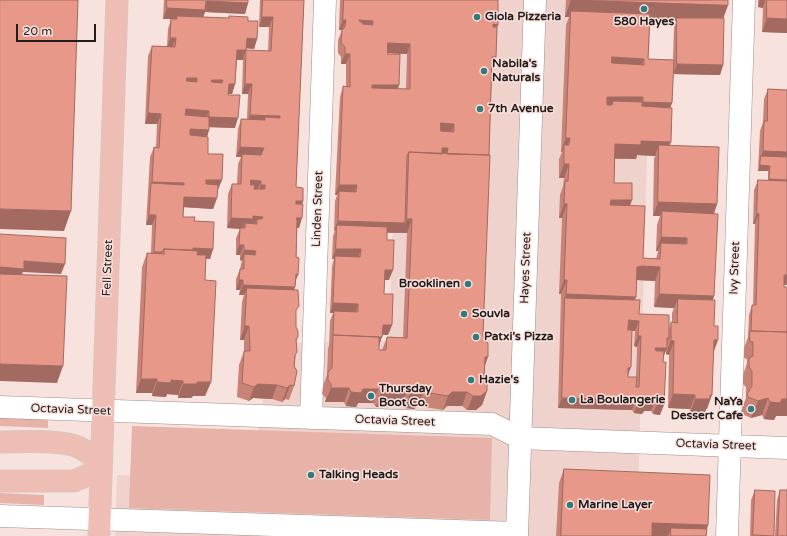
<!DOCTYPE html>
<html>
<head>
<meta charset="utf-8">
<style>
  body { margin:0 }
  #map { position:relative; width:787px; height:536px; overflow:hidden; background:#f8e2de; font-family:"Varela Round",sans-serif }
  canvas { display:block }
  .scale { position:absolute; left:16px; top:24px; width:80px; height:18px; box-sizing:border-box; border:2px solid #241c1b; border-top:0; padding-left:5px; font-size:12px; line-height:14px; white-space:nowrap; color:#241c1b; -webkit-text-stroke:3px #f8e2de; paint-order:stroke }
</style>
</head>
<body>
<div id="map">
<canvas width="787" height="536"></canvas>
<div class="scale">20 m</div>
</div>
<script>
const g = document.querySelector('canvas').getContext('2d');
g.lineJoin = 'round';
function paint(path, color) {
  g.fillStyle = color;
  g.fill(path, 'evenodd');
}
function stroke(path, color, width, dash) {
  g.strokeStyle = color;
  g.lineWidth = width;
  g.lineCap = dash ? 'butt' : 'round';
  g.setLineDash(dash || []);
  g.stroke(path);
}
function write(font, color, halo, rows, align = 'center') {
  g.font = font + ' "Varela Round",sans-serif';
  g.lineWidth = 3;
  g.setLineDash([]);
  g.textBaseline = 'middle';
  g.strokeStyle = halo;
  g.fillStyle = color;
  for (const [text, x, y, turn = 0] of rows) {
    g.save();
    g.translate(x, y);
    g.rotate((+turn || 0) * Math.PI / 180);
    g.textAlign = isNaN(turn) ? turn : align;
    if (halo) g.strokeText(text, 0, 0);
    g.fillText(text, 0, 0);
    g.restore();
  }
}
paint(new Path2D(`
  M 400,0 L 651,0 L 637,536 L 115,536 L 117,475 L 251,474 L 272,343 L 389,341 Z`), '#efd2cc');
paint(new Path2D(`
  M 0,417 L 48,418 L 48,428 L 0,426 Z
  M 132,426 L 492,438 L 490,520 L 129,508 Z
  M 0,493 L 44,495 L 44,505 L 0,503 Z`), '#e7b2a8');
const minor = new Path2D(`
  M 0,407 L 492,424 L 520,438 L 787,448
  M 311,418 L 325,0
  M 0,516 L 517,533
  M 517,536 L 535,0
  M 727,536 L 744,0`);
const major = new Path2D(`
  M 0,442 C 19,442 64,439 80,448 C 88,452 95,458 101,465
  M 0,481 L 74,481 L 88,475 L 101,465
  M 99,536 L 117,0`);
stroke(minor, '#a18d89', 23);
stroke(major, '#cac9c8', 23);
stroke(minor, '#fff', 22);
stroke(major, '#eebeb5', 22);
paint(new Path2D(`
  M 164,0 L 248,0 L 248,3 L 245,14 L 205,12 L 203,17 L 228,18 L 229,16 L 248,21 L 257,39 L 254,49 L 247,48 L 243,60 L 237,60 L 235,84 L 232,94 L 228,94 L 235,128 L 209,127 L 209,130 L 207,137 L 208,154 L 218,190 L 217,190 L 217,198 L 213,209 L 184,207 L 183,217 L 194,221 L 213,249 L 210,259 L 206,259 L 205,280 L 211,382 L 205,396 L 193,396 L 191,398 L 178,398 L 178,395 L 167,394 L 166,397 L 152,396 L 152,393 L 136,393 L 142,267 L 147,253 L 151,253 L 152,225 L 146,225 L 150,157 L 154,147 L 156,147 L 157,124 L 145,124 L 148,56 L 152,46 L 167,46 L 168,29 L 171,19 L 176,19 L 163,19 Z
  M 260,0 L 304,0 L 296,187 L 303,201 L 302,204 L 299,228 L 297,228 L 296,282 L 295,287 L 294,290 L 296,315 L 296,327 L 298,337 L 296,342 L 294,386 L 289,400 L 285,399 L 282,402 L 272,399 L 253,398 L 249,401 L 237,397 L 239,365 L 244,351 L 244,340 L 240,340 L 242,302 L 244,295 L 239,295 L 240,290 L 236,290 L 236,279 L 240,269 L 241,264 L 242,261 L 240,260 L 240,255 L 236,255 L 236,238 L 240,229 L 227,228 L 228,194 L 232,184 L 237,184 L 238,164 L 241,157 L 236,157 L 238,129 L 241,119 L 247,119 L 248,94 L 242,94 L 243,60 L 246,50 L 268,51 L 269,27 L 259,27 Z
  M 340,0 L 498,0 L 496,57 L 492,67 L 489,155 L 483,335 L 485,366 L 484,379 L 487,391 L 482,405 L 476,410 L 467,410 L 462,406 L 447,406 L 443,410 L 418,406 L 414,409 L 405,408 L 402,404 L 388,404 L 384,407 L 376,407 L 373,403 L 358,403 L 356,407 L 346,406 L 344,402 L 325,402 L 326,398 L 322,394 L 323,386 L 327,375 L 328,349 L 329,345 L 330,321 L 333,313 L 330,313 L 332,266 L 334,259 L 332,259 L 333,236 L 335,231 L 334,231 L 335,201 L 337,195 L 335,195 L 340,97 L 343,86 L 346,87 L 346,64 L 341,64 L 341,57 L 338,53 L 338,40 L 342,30 L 339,30 ZM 388,53 L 407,54 L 406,89 L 398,89 L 399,85 ZM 387,233 L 407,233 L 403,338 L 387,337 L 382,350 L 379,350 L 379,347 L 382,335 L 388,335 L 392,325 L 384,294 L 384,280 L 389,280 L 387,240 Z
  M 566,0 L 728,0 L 728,5 L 723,18 L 723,65 L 720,75 L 673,74 L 672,103 L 670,107 L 670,146 L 717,204 L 714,214 L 714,296 L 713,300 L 713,353 L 707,409 L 706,409 L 705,413 L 690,413 L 690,409 L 668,408 L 669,355 L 666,354 L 666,350 L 663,357 L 660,415 L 653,414 L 651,411 L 644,411 L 642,414 L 634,413 L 632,410 L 558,408 L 561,294 L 559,294 L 562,218 L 559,218 L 560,195 L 563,186 L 564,178 L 559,178 L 559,159 L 562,152 L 561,152 L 566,25 L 569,17 L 565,17 ZM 650,20 L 676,21 L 674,28 L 673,60 L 648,59 ZM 637,155 L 655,156 L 654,159 L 653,216 L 660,216 L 657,225 L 656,251 L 658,251 L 656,259 L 643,258 L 630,206 L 614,183 L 615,159 L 636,159 ZM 637,280 L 655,281 L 654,307 L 674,308 L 672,313 L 672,322 L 671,322 L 669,328 L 639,314 L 635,300 ZM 632,331 L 635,331 L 634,346 L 637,347 L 636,377 L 628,377 Z
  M 758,0 L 787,0 L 787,33 L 762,32 L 763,8 L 758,7 Z
  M 768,89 L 787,90 L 787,285 L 784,285 L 784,287 L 787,287 L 787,416 L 776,416 L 774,420 L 764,419 L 762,415 L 751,418 L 742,414 L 741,411 L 746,398 L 746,387 L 743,384 L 743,375 L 747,363 L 747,359 L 744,358 L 744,348 L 748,337 L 749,315 L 752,305 L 753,305 L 755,224 L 753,224 L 754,190 L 758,180 L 768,180 L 768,171 L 758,171 L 760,131 L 763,122 L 764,99 Z
  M 564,469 L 708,525 L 707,529 L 706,536 L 556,536 L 559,483 Z
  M 755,490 L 774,536 L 750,536 L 751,500 Z
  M 780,490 L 787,536 L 775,536 L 777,500 Z`), '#c88376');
paint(new Path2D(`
  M 571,0 L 728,5 L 722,22 L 677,18 L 676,21 L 571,17 L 571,11 L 569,17 L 565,17 Z
  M 760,0 L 765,0 L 763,8 L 758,7 Z
  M 206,1 L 248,3 L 245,14 L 205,12 L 202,20 L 177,16 L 176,19 L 163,19 L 167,8 Z
  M 262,17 L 273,17 L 269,27 L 259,27 Z
  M 767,18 L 787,19 L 787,33 L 762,32 Z
  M 343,20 L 346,20 L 342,30 L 339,30 Z
  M 359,20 L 373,21 L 369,31 Z
  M 493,24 L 498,25 L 494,35 L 489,34 Z
  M 170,38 L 176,38 L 172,48 L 167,48 Z
  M 247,38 L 257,39 L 254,49 L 243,48 Z
  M 388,43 L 410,44 L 407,54 L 385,53 Z
  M 237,50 L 246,50 L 243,60 L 233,60 Z
  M 345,54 L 350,54 L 346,64 L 341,64 Z
  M 492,57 L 496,57 L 492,67 L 489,67 Z
  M 612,57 L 644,59 L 639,73 L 607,71 Z
  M 677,64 L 723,65 L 720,75 L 673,74 Z
  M 187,78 L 197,78 L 193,89 L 184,88 Z
  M 212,80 L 223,80 L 219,90 L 208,90 Z
  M 229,84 L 235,84 L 232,94 L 225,94 Z
  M 245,84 L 252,84 L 248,94 L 242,94 Z
  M 372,85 L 399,85 L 395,96 L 368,95 Z
  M 607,97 L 643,97 L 638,110 L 612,105 L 613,101 L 609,111 L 602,111 Z
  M 643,102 L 672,103 L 667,117 L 638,116 Z
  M 186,109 L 209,111 L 205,121 L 182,119 Z
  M 148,113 L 161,114 L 157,124 L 145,124 Z
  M 250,115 L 280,116 L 276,126 L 265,120 L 265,117 L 262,126 L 246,125 Z
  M 209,117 L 238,118 L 235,128 L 205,127 Z
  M 441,123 L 454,124 L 451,134 L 438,134 Z
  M 190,129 L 209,130 L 206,140 L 186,139 Z
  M 566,138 L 570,138 L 565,152 L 564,145 L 562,152 L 561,152 Z
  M 641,141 L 671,142 L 666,156 L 659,145 L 655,156 L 637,155 L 636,159 L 610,158 L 615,144 Z
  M 240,147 L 264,148 L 260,158 L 242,154 L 241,157 L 236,157 Z
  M 442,148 L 448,148 L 444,158 L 408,167 Z
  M 763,151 L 787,152 L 787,162 L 761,156 Z
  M 564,164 L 569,164 L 564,178 L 559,178 Z
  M 760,165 L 770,166 L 768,171 L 758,171 Z
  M 769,179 L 787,180 L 787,185 L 768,184 Z
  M 206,180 L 222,180 L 218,190 L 203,190 Z
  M 251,180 L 261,181 L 257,191 L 247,190 Z
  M 152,182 L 184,183 L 180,193 L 151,184 Z
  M 261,185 L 265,185 L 262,195 L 257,195 Z
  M 339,185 L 357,185 L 353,195 L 339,191 L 337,195 L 335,195 Z
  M 184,197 L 217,198 L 213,209 L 181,207 Z
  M 611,200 L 632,200 L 627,214 L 606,214 Z
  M 296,201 L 303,201 L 299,211 L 293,211 Z
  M 658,202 L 717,204 L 712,218 L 662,211 L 660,216 L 653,216 Z
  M 564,204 L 567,204 L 562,218 L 559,218 Z
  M 0,209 L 71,211 L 64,231 L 0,229 Z
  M 757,213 L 759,214 L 755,224 L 753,224 Z
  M 149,215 L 156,215 L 152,225 L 146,225 Z
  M 253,216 L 263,217 L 259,227 L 257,224 L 257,219 L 254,227 L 245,223 L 243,229 L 227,228 L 231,218 Z
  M 296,218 L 302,218 L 299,228 L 292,228 Z
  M 407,219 L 412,219 L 407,233 L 337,231 L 337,225 L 335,231 L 334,231 L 338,221 L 405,223 Z
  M 661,237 L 687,238 L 682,252 L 661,243 L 658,251 L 656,251 Z
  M 239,245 L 244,245 L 240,255 L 236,255 Z
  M 193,248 L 213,249 L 210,259 L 191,258 Z
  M 336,249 L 361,249 L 357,260 L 335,256 L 334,259 L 332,259 Z
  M 244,250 L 256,251 L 252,261 L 244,254 L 242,261 L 240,260 Z
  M 154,252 L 162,252 L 159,262 L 150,262 Z
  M 24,261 L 65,264 L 61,274 L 23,272 L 20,279 L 0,274 L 0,275 L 0,267 Z
  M 642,266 L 660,267 L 655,281 L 637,280 L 632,281 L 637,267 Z
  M 385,270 L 393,270 L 389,280 L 381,280 Z
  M 296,274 L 298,275 L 294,285 Z
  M 784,275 L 787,275 L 787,285 L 780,285 Z
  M 239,280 L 243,280 L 240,290 L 236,290 Z
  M 564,280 L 567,280 L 561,294 L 559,294 Z
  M 243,285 L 295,287 L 292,297 L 247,288 L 244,295 L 239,295 Z
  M 566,294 L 636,297 L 631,311 L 565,298 Z
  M 659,294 L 714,296 L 709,310 L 678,299 L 674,308 L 654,307 Z
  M 333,303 L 358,304 L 355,314 L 334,311 L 333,313 L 330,313 Z
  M 629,320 L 639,321 L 635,331 L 625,331 Z
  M 383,325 L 392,325 L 388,335 L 379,335 Z
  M 245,326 L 249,326 L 244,340 L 240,340 Z
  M 333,336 L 382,337 L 378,348 Z
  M 638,336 L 641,336 L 637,347 L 634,346 Z
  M 667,338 L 669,338 L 665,348 L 667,348 L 663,358 L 652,358 L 655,348 Z
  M 671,340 L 674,341 L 669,355 L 666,354 Z
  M 714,340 L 718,340 L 713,354 Z
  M 485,357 L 488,357 L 483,371 Z
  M 0,364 L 63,366 L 57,383 L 0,381 Z
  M 631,367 L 627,378 L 628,368 Z
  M 141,379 L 157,379 L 152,393 L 136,393 Z
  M 171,380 L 183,381 L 178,395 L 167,394 L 166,397 L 152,396 L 157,382 Z
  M 197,382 L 211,382 L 205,396 L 193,396 L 191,398 L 178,398 L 183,384 Z
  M 258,384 L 277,385 L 272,399 L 253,398 L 249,401 L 254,387 Z
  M 290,385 L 285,399 L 282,402 L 287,388 Z
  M 331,388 L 349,388 L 344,402 L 325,402 Z
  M 363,389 L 378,389 L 373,403 L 358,403 L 356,407 L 346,406 L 351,392 Z
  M 393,390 L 407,390 L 402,404 L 388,404 L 384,407 L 376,407 L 381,393 Z
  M 487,391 L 482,405 L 476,410 L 467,410 L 473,396 Z
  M 423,392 L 418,406 L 414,409 L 405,408 L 410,394 Z
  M 452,392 L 467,392 L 462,406 L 447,406 L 443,410 L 448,396 Z
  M 673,394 L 695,395 L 690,409 L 668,408 Z
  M 712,395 L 707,409 L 706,409 L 705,413 L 690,413 L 695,399 Z
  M 562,398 L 636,400 L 632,410 L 558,408 Z
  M 768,398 L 762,415 L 751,418 L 758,401 Z
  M 782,399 L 787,399 L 787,416 L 776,416 L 774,420 L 764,419 L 770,402 Z
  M 647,400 L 655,401 L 651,411 L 644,411 L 642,414 L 634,413 L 638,403 Z
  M 657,404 L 664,405 L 660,415 L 653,414 Z
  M 652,523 L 708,525 L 704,536 L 671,528 L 668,536 L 647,536 Z`), '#a26a60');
const building = new Path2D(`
  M 0,0 L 78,0 L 71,211 L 0,209 Z
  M 167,0 L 248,0 L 248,3 L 206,1 L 205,10 L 167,8 Z
  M 263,0 L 304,0 L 296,187 L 303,188 L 303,201 L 296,201 L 296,204 L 303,204 L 302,218 L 296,218 L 297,220 L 296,257 L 299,258 L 298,275 L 296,274 L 295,287 L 243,285 L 243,280 L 239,280 L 240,269 L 244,269 L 244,254 L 255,255 L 256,251 L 244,250 L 244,245 L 239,245 L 240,228 L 245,228 L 245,223 L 257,224 L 257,219 L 262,219 L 263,217 L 253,216 L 253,219 L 231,218 L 232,184 L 241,184 L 242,154 L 261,155 L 264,148 L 240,147 L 241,119 L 265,120 L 265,117 L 280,118 L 280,116 L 250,115 L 252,84 L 245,84 L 246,50 L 271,51 L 273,17 L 262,17 ZM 251,180 L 261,181 L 261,185 L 265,185 L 265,189 L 254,189 L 255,185 L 251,185 Z
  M 344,0 L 498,0 L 498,25 L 493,24 L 493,27 L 497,27 L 496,57 L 492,57 L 489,155 L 447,154 L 448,148 L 442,148 L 442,154 L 409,152 L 407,156 L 405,223 L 338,221 L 339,191 L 356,192 L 357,185 L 339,185 L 343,86 L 350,87 L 350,54 L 345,54 L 345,47 L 341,43 L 342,30 L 345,27 L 346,20 L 343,20 ZM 359,20 L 373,21 L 373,25 L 363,24 ZM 388,43 L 410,44 L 410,89 L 372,88 L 372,85 L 399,85 L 400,54 L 388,54 ZM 441,123 L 454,124 L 454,132 L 441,131 Z
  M 571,0 L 728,0 L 728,5 Z
  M 767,0 L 787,0 L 787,19 L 767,18 Z
  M 571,11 L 650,14 L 648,59 L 674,60 L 672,103 L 643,102 L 643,97 L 607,97 L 607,105 L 612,105 L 613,101 L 642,102 L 642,106 L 672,108 L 671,142 L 641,141 L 641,145 L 615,144 L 614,183 L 632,183 L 632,200 L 611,200 L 610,205 L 645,206 L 643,258 L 660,259 L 661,243 L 687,244 L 687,238 L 661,237 L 662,211 L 718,214 L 714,296 L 659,294 L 660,267 L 642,266 L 637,267 L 636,297 L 566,294 L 567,280 L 564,280 L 567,204 L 564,204 L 565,181 L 568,181 L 569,164 L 564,164 L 564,145 L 569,145 L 570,138 L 566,138 ZM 612,57 L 644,59 L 644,65 L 612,63 Z
  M 177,16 L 229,18 L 229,16 L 248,17 L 248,21 L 258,21 L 257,39 L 247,38 L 246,50 L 237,50 L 235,84 L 229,84 L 228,95 L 240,95 L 238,118 L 209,117 L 209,111 L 186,109 L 185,115 L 209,117 L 209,130 L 190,129 L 190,135 L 208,137 L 208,154 L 223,154 L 222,180 L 206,180 L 206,184 L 218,185 L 217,198 L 184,197 L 183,217 L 195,217 L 194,221 L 214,222 L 213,249 L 193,248 L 193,250 L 164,249 L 162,252 L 154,252 L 156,215 L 149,215 L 151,183 L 184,185 L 184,183 L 152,182 L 154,147 L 159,148 L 161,114 L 148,113 L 152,46 L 175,47 L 176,38 L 170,38 L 171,19 L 177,19 ZM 187,78 L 197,78 L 197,82 L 187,81 ZM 212,80 L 223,80 L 222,83 L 212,82 Z
  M 677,18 L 724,18 L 723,65 L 677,64 Z
  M 768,89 L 787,90 L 787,152 L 763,151 L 764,121 L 767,121 Z
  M 659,145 L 719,147 L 717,204 L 658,202 Z
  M 409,152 L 490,155 L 483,335 L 486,342 L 488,343 L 488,357 L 485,357 L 484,379 L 487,381 L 487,391 L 481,396 L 473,396 L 467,392 L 452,392 L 448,396 L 423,392 L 420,395 L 410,394 L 407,390 L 393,390 L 389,393 L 381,393 L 378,389 L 363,389 L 361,393 L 351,392 L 349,388 L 331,388 L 331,384 L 328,380 L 328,372 L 332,368 L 333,335 L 379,337 L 379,350 L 386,350 L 387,337 L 407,338 L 412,219 L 407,219 Z
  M 761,156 L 787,157 L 787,180 L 769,179 L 770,166 L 760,165 Z
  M 758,180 L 787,181 L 787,275 L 784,275 L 784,287 L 787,287 L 787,332 L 751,331 L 752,305 L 756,305 L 759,214 L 757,213 Z
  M 337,225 L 387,227 L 387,240 L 394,240 L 393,270 L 385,270 L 384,294 L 393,294 L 392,325 L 383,325 L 382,337 L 379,337 L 333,335 L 334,311 L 358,312 L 358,304 L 333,303 L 335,256 L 360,257 L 361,249 L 336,249 Z
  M 0,234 L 66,238 L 65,264 L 24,261 L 24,269 L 0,267 Z
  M 164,249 L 198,251 L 197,255 L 206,255 L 205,280 L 216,281 L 211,382 L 197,382 L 197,384 L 183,384 L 183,381 L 171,380 L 171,383 L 157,382 L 157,379 L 141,379 L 147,253 L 164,254 Z
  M 0,274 L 67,276 L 63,366 L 0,364 Z
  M 247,288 L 298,290 L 299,306 L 296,310 L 296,327 L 298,331 L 298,337 L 296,339 L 297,352 L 295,355 L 294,366 L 297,371 L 294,386 L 290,385 L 287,388 L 277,385 L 258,384 L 254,387 L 242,383 L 244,351 L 250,351 L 249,326 L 245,326 Z
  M 565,298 L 640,300 L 639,314 L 669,315 L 669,338 L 667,338 L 667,348 L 655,348 L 656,351 L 664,351 L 663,362 L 666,362 L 664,405 L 657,404 L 655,401 L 647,400 L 645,404 L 638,403 L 636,400 L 562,398 ZM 629,320 L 639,321 L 638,336 L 641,336 L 639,387 L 636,387 L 637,377 L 628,377 L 628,368 L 631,367 L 632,330 L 628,330 Z
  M 678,299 L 715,300 L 714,326 L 718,326 L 718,340 L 714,340 L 712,395 L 710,395 L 710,399 L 695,399 L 695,395 L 673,394 L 674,341 L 671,340 L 671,322 L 677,323 Z
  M 750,331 L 787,332 L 787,399 L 782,399 L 780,403 L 770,402 L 768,398 L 758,401 L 748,397 L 747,394 L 752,386 L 752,371 L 749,367 L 749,358 L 753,356 L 753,342 L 750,341 Z
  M 564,469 L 710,475 L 708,525 L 652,523 L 652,536 L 561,536 Z
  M 755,490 L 775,491 L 774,536 L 753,535 Z
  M 780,490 L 787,490 L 787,536 L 778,536 Z
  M 671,528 L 707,529 L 706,536 L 671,536 Z`);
paint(building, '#e89889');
stroke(building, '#a26a60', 1);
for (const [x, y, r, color] of [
  [644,9,4,"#327b7d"],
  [477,17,4,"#327b7d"],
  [484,71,4,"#327b7d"],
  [480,109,4,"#327b7d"],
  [468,284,4,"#327b7d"],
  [464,314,4,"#327b7d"],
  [476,337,4,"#327b7d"],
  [471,380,4,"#327b7d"],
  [371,396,4,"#327b7d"],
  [572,400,4,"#327b7d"],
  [751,409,4,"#327b7d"],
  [311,475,4,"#327b7d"],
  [570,505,4,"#327b7d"]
]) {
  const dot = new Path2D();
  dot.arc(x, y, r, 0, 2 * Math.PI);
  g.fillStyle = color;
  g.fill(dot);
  stroke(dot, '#f8e2de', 1.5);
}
write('bold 12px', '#241c1b', '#f8e2de', [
  ["Giola Pizzeria",485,17],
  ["580 Hayes",644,22,"center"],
  ["Nabila's",492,64],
  ["Naturals",492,78],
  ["7th Avenue",488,109],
  ["Brooklinen",460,284,"right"],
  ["Souvla",472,314],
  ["Patxi's Pizza",484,337],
  ["Hazie's",479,380],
  ["Thursday",379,389],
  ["Boot Co.",379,403],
  ["La Boulangerie",580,400],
  ["NaYa",743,402,"right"],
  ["Dessert Cafe",743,416,"right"],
  ["Talking Heads",319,475],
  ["Marine Layer",578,505]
], 'left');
write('12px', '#241c1b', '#f8e2de', [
  ["Linden Street",318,209,-88],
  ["Fell Street",108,268,-88],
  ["Hayes Street",526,268,-88],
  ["Ivy Street",735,268,-88],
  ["Octavia Street",71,410,2],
  ["Octavia Street",395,421,2],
  ["Octavia Street",716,445,2]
]);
</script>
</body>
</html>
